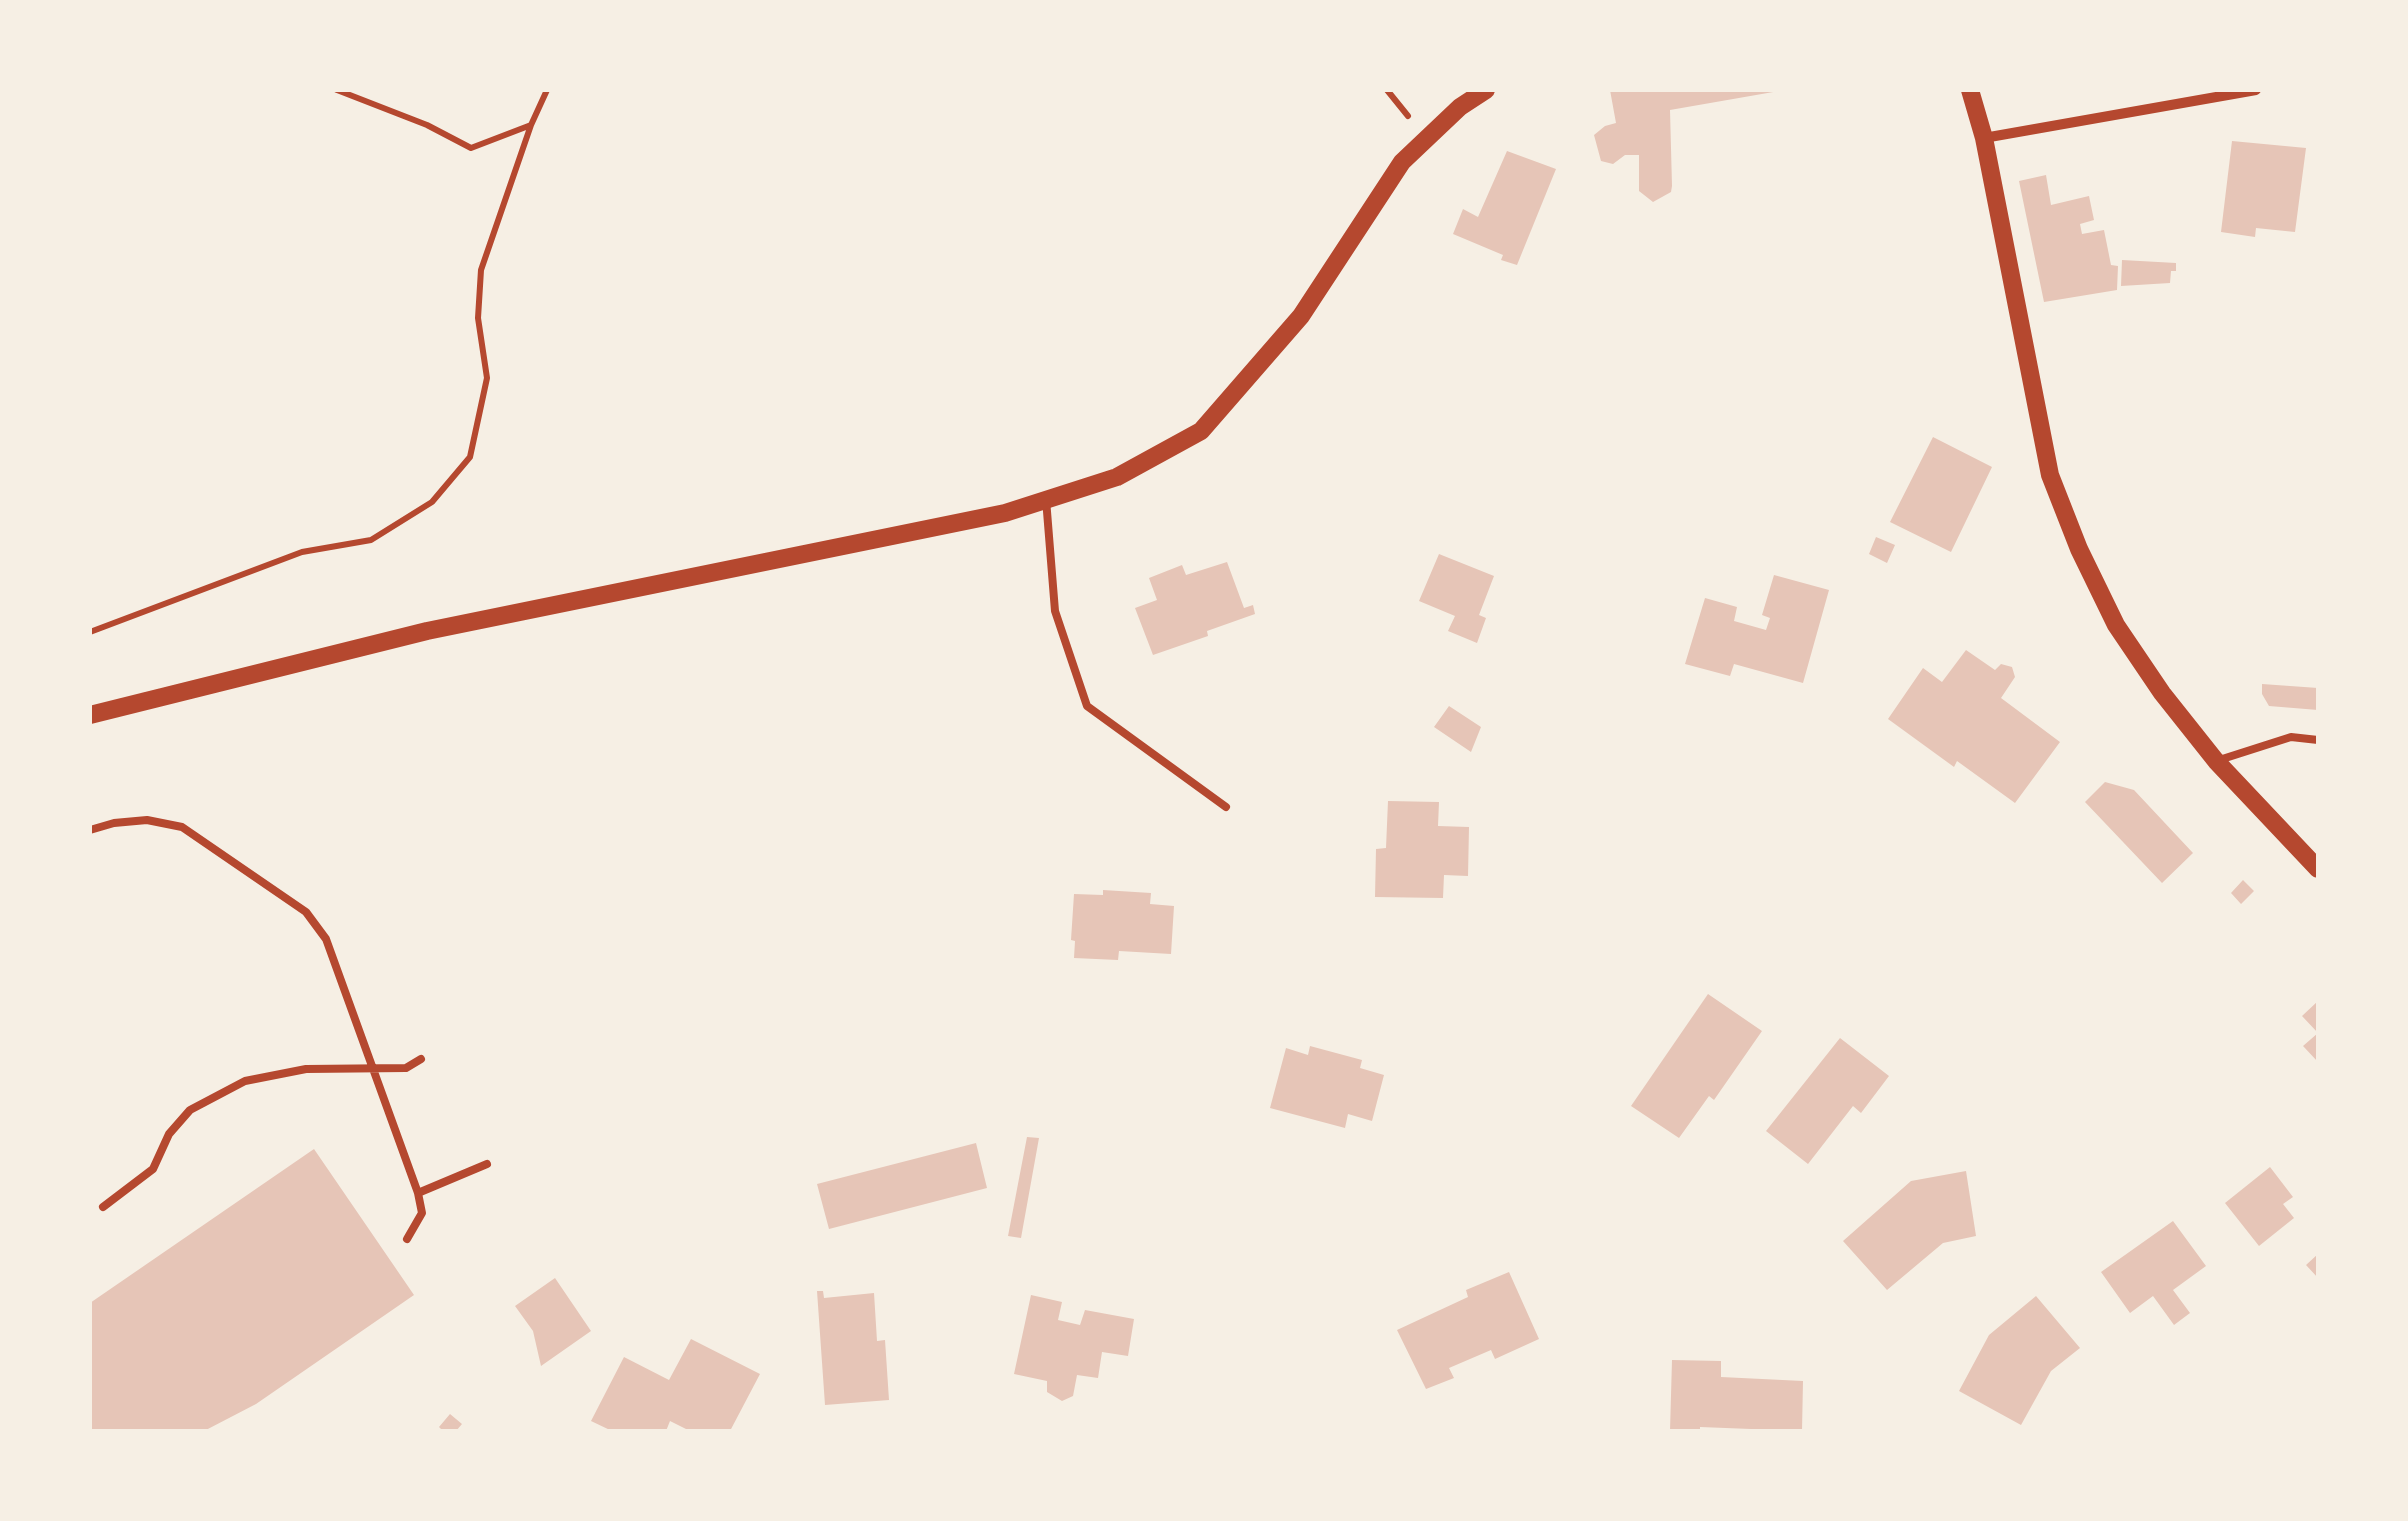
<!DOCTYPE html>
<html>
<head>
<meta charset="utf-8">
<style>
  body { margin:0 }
  #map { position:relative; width:2408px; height:1521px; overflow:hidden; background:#f6efe4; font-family:Figtree,sans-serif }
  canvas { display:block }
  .frame { position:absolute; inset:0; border:92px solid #f6efe4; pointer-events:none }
</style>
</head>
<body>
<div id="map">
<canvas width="2408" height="1521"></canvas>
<div class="frame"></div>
</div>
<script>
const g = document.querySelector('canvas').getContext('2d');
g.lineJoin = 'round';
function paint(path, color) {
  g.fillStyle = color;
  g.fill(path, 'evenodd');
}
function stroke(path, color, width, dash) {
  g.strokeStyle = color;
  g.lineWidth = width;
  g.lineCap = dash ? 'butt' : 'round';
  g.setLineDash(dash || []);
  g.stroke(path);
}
paint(new Path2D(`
  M 1610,90 L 1779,90 L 1779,91 L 1670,110 L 1672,186 L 1671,192 L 1653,202 L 1639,191 L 1639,155 L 1625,155 L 1613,164 L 1601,161 L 1594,135 L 1605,126 L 1616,123 Z
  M 2232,141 L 2306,148 L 2295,232 L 2256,228 L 2255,237 L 2221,232 Z
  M 1507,151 L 1556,169 L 1517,265 L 1501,260 L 1503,255 L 1453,234 L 1463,209 L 1478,217 Z
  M 2046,175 L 2051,205 L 2089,196 L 2094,220 L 2080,224 L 2082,234 L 2104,230 L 2111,265 L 2118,266 L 2117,290 L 2044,302 L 2019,181 Z
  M 2122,260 L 2176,263 L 2176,271 L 2171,271 L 2170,283 L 2121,286 Z
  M 1933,437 L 1992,467 L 1951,552 L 1890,522 Z
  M 1876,537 L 1895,545 L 1887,563 L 1869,554 Z
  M 1439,554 L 1494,576 L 1479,615 L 1486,618 L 1477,643 L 1448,631 L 1455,616 L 1419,601 Z
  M 1227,562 L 1244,608 L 1253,605 L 1255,614 L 1207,631 L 1208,636 L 1153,655 L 1135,608 L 1157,600 L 1149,578 L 1182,565 L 1186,575 Z
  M 1774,575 L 1829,590 L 1803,683 L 1734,664 L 1730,676 L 1685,664 L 1705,598 L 1737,607 L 1734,621 L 1766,630 L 1770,618 L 1762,615 Z
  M 1966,650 L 1995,670 L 2001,664 L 2012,667 L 2015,677 L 2001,698 L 2060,742 L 2015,803 L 1957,761 L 1954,767 L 1888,719 L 1923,668 L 1942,682 Z
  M 2262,684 L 2318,688 L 2318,710 L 2269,706 L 2262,694 Z
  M 1449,706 L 1481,727 L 1471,752 L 1434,727 Z
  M 2105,782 L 2134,790 L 2193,853 L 2162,883 L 2085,802 Z
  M 1388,801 L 1439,802 L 1438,826 L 1469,827 L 1468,876 L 1444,875 L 1443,898 L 1375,897 L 1376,849 L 1386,848 Z
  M 2243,880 L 2254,891 L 2241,904 L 2231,893 Z
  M 1103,890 L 1151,893 L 1150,904 L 1174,906 L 1171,954 L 1119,951 L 1118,960 L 1074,958 L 1075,941 L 1071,940 L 1074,894 L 1103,895 Z
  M 1708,994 L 1762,1031 L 1714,1100 L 1709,1096 L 1679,1138 L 1631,1106 Z
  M 2318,1001 L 2318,1062 L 2303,1046 L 2318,1033 L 2302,1016 Z
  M 1840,1038 L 1889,1076 L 1861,1113 L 1853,1106 L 1808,1164 L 1766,1131 Z
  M 1310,1046 L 1362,1060 L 1360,1068 L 1384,1075 L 1372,1121 L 1348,1114 L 1345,1128 L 1270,1108 L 1286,1048 L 1308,1055 Z
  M 1027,1137 L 1039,1138 L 1021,1238 L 1008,1236 Z
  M 976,1143 L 987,1188 L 829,1229 L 817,1184 Z
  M 314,1149 L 414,1295 L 256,1404 L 204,1431 L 90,1431 L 90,1303 Z
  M 2270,1167 L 2293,1197 L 2283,1204 L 2294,1218 L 2259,1246 L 2225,1203 Z
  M 1966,1171 L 1976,1236 L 1943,1243 L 1887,1290 L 1843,1241 L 1911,1181 Z
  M 2173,1221 L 2206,1266 L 2173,1290 L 2190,1313 L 2174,1325 L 2153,1296 L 2130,1313 L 2101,1272 Z
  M 2318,1254 L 2318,1278 L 2306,1265 Z
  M 1509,1272 L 1539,1339 L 1495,1359 L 1491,1350 L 1449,1368 L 1454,1378 L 1426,1389 L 1397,1330 L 1468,1297 L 1466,1290 Z
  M 555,1278 L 591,1331 L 541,1366 L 533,1331 L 515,1306 Z
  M 817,1291 L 823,1291 L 824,1298 L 874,1293 L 877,1341 L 885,1340 L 889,1400 L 825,1405 Z
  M 1031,1295 L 1062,1302 L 1058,1320 L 1080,1325 L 1085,1310 L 1134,1319 L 1128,1356 L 1102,1352 L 1098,1378 L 1077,1375 L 1073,1396 L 1062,1401 L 1047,1392 L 1047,1381 L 1014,1374 Z
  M 2036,1296 L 2080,1348 L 2051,1371 L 2021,1425 L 1959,1391 L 1989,1335 Z
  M 691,1339 L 760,1374 L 730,1431 L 690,1431 L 670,1421 L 666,1431 L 612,1431 L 591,1421 L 624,1357 L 669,1380 Z
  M 1672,1360 L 1721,1361 L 1721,1377 L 1803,1381 L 1802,1431 L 1700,1427 L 1700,1431 L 1670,1431 Z
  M 450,1414 L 462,1424 L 456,1431 L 443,1431 L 439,1427 Z`), '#e6c5b7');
stroke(new Path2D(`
  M 337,90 L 427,125 L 471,148 L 531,125 L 547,90
  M 1387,90 L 1408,116
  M 90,632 L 302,552 L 371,540 L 432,502 L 470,457 L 487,378 L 478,318 L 481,270 L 531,125`), '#b5482f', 6);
stroke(new Path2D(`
  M 1046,499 L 1055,611 L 1087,706 L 1226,807
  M 2216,761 L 2291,737 L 2318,740
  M 90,830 L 114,823 L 147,820 L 182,827 L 306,912 L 326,939 L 418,1193 L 422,1213 L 407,1239
  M 418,1193 L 487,1164
  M 103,1207 L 153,1169 L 169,1134 L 190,1110 L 245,1081 L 306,1069 L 406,1068 L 421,1059`), '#b5482f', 8);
stroke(new Path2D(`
  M 1984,138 L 2256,90`), '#b5482f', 10);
stroke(new Path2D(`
  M 1970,90 L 1984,138 L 2050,475 L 2079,549 L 2116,625 L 2162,693 L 2216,761 L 2318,869
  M 90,715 L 427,631 L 1005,513 L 1117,477 L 1201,431 L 1301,316 L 1402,162 L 1460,107 L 1486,90`), '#b5482f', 18);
</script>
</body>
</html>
